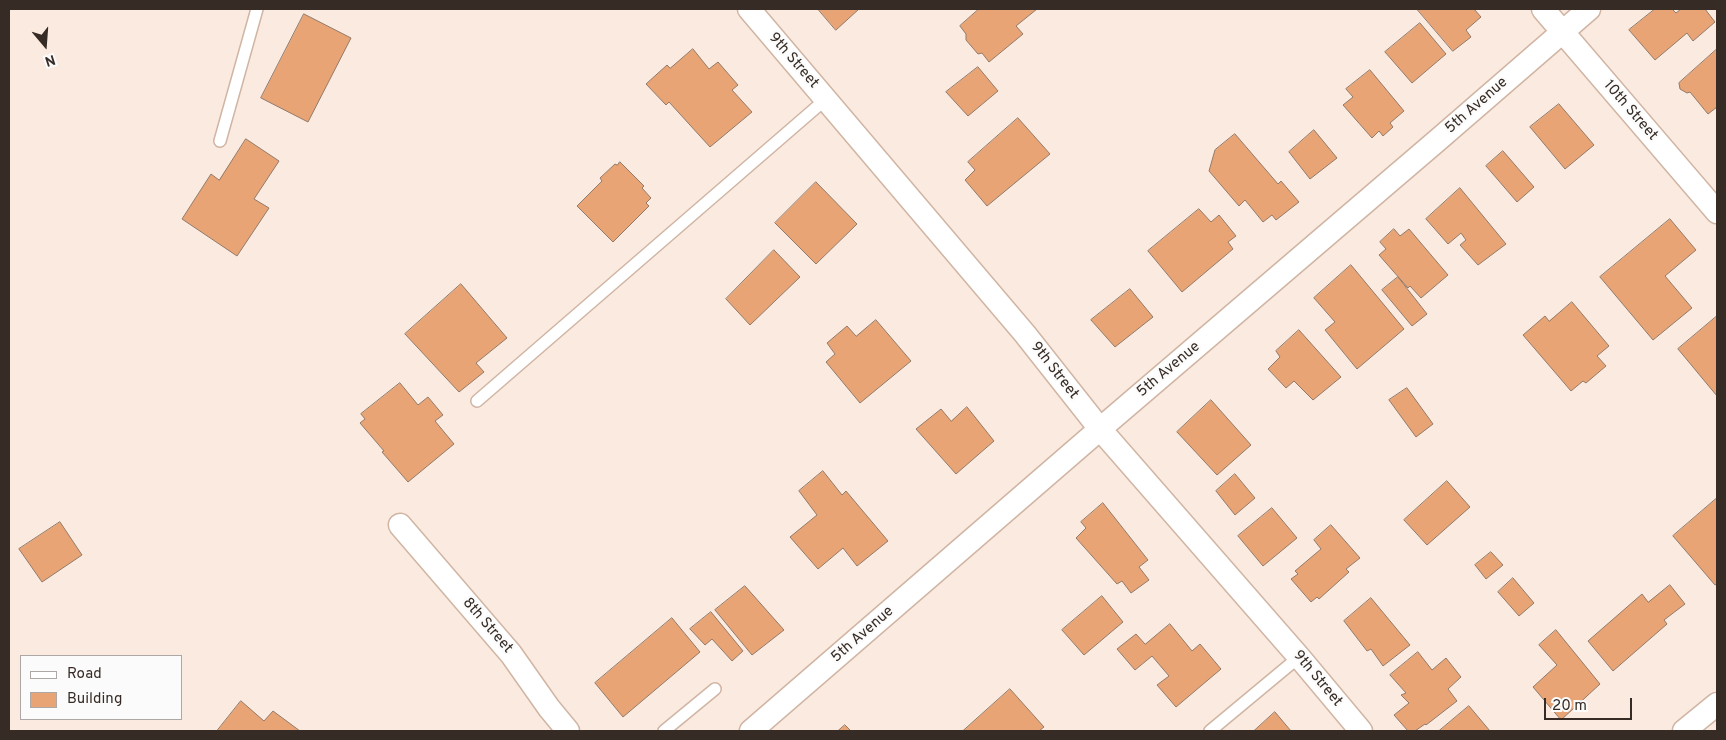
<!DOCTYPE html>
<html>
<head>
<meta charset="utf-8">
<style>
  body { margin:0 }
  #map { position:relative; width:1726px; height:740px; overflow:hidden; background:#fbeadf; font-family:Overpass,sans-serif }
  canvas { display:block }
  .frame { position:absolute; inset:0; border:10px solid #372c25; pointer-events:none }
  .legend { position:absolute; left:20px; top:655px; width:162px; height:65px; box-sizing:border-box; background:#fbfbfb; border:1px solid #ada8a5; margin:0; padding:6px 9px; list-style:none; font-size:15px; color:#372c25 }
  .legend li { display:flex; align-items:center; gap:10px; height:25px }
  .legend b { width:25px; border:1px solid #ada8a5 }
  .north { position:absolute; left:20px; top:20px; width:50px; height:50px; -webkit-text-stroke:4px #fbfbfb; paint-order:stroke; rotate:162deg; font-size:14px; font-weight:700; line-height:20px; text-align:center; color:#372c25 }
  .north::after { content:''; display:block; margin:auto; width:18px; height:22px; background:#372c25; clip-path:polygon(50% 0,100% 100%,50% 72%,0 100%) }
  .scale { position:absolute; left:1544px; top:698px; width:88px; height:22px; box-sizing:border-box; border:2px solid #372c25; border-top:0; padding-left:6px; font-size:15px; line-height:18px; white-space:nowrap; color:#372c25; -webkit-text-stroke:4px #fbfbfb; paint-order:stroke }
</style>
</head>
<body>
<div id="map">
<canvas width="1726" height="740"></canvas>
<div class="frame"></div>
<ul class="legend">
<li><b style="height:6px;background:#fff"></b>Road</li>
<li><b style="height:14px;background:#e8a475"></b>Building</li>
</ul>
<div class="north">N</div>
<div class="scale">20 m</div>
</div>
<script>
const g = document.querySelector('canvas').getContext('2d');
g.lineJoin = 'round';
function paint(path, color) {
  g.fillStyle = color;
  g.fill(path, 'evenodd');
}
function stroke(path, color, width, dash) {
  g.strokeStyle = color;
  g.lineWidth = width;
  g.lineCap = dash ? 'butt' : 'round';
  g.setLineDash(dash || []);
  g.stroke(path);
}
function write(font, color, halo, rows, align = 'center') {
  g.font = font + ' Overpass,sans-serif';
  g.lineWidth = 4.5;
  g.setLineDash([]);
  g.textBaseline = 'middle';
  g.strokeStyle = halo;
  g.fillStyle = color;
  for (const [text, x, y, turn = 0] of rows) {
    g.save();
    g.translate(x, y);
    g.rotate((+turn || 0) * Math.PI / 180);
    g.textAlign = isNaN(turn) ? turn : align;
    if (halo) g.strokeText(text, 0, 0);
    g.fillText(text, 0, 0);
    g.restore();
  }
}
const building = new Path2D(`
  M 818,9 L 859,9 L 836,30 Z
  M 979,9 L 1037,9 L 1016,26 L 1023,34 L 989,62 L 982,53 L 978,54 L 966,40 L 966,34 L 960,26 Z
  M 1417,9 L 1474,9 L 1481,17 L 1466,30 L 1471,37 L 1453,51 Z
  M 1655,9 L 1672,9 L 1676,13 L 1681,9 L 1705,9 L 1715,22 L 1693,41 L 1687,33 L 1655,60 L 1629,30 Z
  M 304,14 L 351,38 L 308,122 L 261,98 Z
  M 1420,23 L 1446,54 L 1412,83 L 1385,52 Z
  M 693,49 L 709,69 L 718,62 L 738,85 L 732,90 L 752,112 L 710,147 L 669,102 L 666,105 L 646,84 L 667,65 L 670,68 Z
  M 1717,49 L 1717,107 L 1708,114 L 1690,92 L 1687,93 L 1680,89 L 1679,83 Z
  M 978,67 L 998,91 L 968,116 L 946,92 Z
  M 1370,70 L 1404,111 L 1390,123 L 1393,127 L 1383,136 L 1379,131 L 1372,138 L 1343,105 L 1353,97 L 1346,89 Z
  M 1559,104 L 1594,145 L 1565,169 L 1530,127 Z
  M 1018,118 L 1050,154 L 987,206 L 965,180 L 975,170 L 968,162 Z
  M 1314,130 L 1337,158 L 1310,179 L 1289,152 Z
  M 1235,134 L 1278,184 L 1281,181 L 1299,202 L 1276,220 L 1272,215 L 1263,222 L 1245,200 L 1239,206 L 1209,171 L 1215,150 Z
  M 246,139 L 279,161 L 254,199 L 269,208 L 237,256 L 182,219 L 211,174 L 219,180 Z
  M 1503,151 L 1534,187 L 1517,202 L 1486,166 Z
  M 620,162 L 644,186 L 642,188 L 651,198 L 646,203 L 649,206 L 613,242 L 577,206 L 602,181 L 600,178 L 615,164 L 617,165 Z
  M 816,182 L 857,224 L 816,264 L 775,223 Z
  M 1460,188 L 1506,244 L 1478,265 L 1460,245 L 1466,240 L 1461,233 L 1448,244 L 1426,219 Z
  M 1199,209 L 1211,222 L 1219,215 L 1236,236 L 1228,242 L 1233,249 L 1182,292 L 1148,251 Z
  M 1670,219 L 1696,250 L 1665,276 L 1692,308 L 1653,340 L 1600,277 Z
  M 1394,229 L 1400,236 L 1409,229 L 1448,275 L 1421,298 L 1410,286 L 1408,288 L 1379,255 L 1386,249 L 1380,242 Z
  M 774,250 L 800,277 L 750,325 L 726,299 Z
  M 1351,265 L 1404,329 L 1357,369 L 1325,330 L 1335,322 L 1314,298 Z
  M 1398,277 L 1427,314 L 1412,326 L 1382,290 Z
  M 461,284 L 507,338 L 476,363 L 484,372 L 459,392 L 405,334 Z
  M 1130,289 L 1153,317 L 1115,347 L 1091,320 Z
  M 1572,302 L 1609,346 L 1597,356 L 1606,366 L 1586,383 L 1583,381 L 1571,391 L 1523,335 L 1545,316 L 1549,321 Z
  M 1717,316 L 1717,396 L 1678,349 Z
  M 876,320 L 911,361 L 860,403 L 826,362 L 835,354 L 827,343 L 847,326 L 856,336 Z
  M 1299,330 L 1341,377 L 1313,400 L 1294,381 L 1286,388 L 1268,369 L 1280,357 L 1276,351 Z
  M 400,383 L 418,405 L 428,397 L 443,415 L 435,421 L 454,444 L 408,482 L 382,452 L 384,451 L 360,423 L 365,419 L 361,414 Z
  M 1407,388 L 1433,424 L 1416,437 L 1389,400 Z
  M 1211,400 L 1251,445 L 1217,475 L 1177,432 Z
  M 967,407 L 994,441 L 956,474 L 916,429 L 941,409 L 951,421 Z
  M 823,471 L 842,495 L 846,491 L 888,541 L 857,566 L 843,548 L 818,569 L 790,537 L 817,515 L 799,491 Z
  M 1235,474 L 1255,498 L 1235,515 L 1216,491 Z
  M 1447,481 L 1470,507 L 1427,545 L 1404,520 Z
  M 1717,498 L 1717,584 L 1715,585 L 1673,536 Z
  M 1103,503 L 1148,560 L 1139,567 L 1149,580 L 1131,593 L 1122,581 L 1117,584 L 1076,538 L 1086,528 L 1081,522 Z
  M 1272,508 L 1297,538 L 1263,566 L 1238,536 Z
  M 60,522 L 82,555 L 42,582 L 19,549 Z
  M 1331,525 L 1360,558 L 1346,569 L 1349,572 L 1319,599 L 1317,597 L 1311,602 L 1291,579 L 1298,574 L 1295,571 L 1321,549 L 1314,540 Z
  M 1491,552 L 1503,565 L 1486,579 L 1475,565 Z
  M 1513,578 L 1534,603 L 1519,616 L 1498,592 Z
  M 1670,585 L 1685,604 L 1664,620 L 1667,624 L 1613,671 L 1588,641 L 1642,594 L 1648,602 Z
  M 745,586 L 784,630 L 752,655 L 715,610 Z
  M 1102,596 L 1123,622 L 1084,655 L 1062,630 Z
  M 1371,598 L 1410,645 L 1383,666 L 1371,649 L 1367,651 L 1344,621 Z
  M 711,612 L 743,651 L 732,661 L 712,639 L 705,645 L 690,629 Z
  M 672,618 L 700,652 L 623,717 L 595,683 Z
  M 1170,624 L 1192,651 L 1200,644 L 1221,669 L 1176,707 L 1157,685 L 1169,676 L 1152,656 L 1135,670 L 1117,649 L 1136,634 L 1145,644 Z
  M 1556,630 L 1600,684 L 1561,720 L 1533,687 L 1557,665 L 1539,645 Z
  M 1418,652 L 1432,670 L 1446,658 L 1461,677 L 1448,689 L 1457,701 L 1426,725 L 1425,724 L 1415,731 L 1408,731 L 1394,715 L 1409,703 L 1401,695 L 1406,693 L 1390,675 Z
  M 1010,689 L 1044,727 L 1039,731 L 963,731 Z
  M 241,701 L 264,721 L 273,711 L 300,731 L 217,731 Z
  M 1469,706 L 1490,731 L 1439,731 Z
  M 1275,712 L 1291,731 L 1254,731 Z
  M 845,725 L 851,731 L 838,731 Z`);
paint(building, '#e8a475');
stroke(building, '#927a69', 1);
const lane = new Path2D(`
  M 220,141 L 257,9
  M 477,401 L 826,99
  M 664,731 L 715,689
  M 1210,731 L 1299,657`);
const street = new Path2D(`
  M 749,9 L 1025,334 L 1100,429 L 1299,657 L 1361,731
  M 1543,9 L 1717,212
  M 400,525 L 511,654 L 549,708 L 568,731
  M 751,731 L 1100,429 L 1439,139 L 1589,9
  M 1684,731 L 1717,704`);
stroke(lane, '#d0b5a4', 14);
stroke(street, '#d0b5a4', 25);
stroke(lane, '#fff', 11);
stroke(street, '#fff', 22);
write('15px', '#372c25', '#fbfbfb', [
  ["9th Street",793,61,49],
  ["5th Avenue",1477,106,-41],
  ["10th Street",1630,111,49],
  ["5th Avenue",1169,370,-40],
  ["9th Street",1054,371,52],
  ["8th Street",487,626,49],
  ["5th Avenue",863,635,-41],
  ["9th Street",1317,679,50]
]);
</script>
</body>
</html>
